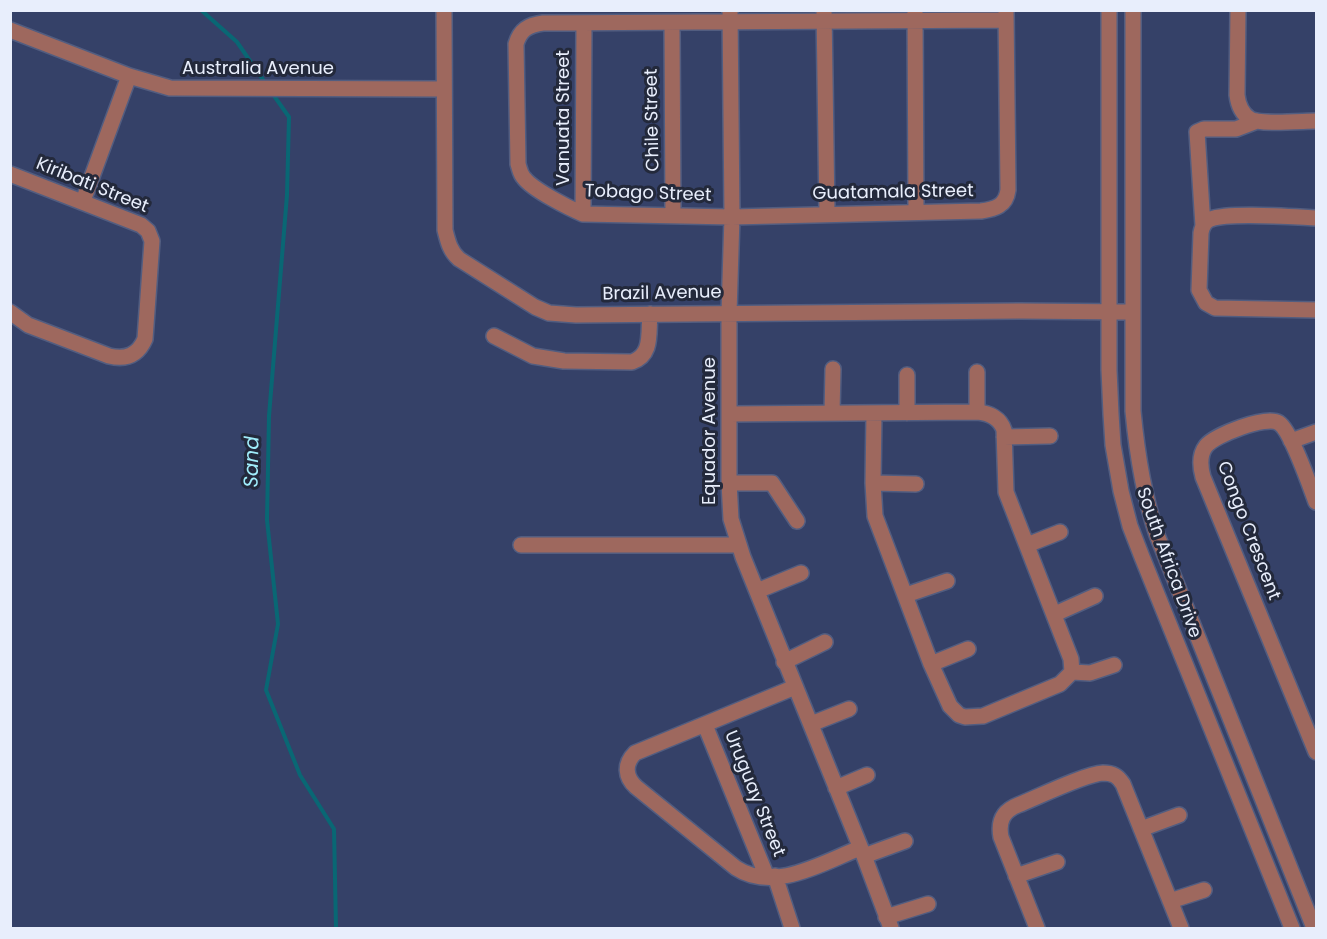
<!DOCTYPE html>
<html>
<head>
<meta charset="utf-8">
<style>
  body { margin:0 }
  #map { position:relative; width:1327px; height:939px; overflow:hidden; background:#354168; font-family:Poppins,sans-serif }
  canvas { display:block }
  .frame { position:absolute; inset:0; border:12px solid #e8eefc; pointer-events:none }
</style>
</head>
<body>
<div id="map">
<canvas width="1327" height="939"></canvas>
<div class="frame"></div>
</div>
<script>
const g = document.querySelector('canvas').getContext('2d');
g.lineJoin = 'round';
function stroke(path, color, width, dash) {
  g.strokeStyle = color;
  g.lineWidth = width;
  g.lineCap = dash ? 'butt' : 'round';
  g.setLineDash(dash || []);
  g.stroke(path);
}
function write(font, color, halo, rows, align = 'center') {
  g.font = font + ' Poppins,sans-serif';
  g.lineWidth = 6;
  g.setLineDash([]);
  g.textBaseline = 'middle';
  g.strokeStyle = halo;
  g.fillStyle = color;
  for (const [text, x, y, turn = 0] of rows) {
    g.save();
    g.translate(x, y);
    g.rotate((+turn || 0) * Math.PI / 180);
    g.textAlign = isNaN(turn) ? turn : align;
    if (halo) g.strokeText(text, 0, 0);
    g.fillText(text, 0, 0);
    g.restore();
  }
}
stroke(new Path2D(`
  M 201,10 L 237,42 L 266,84
  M 272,93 L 289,117 L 287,195 L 269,416 L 267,520 L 278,624 L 266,690 L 300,775 L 334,829 L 336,928`), '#096774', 4);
const minor = new Path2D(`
  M 444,10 L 445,230 C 448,242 450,251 459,259 L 535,307 L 549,313 L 576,315 L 1019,311 L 1133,312
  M 730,10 L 732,217 L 729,313 L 729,483 L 731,519 L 743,557 L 864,856 L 891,928
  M 824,10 L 827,214
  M 915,10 L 916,212
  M 1006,10 L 1008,190 C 1006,206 995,209 981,211 L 732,217 L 583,214 C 569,208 533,190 524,178 C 520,174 520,170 518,164 L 516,44 C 520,30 528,25 543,23 L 1006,20
  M 1109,10 L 1109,370 L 1111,414 L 1113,445 L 1121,491 L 1130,526 L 1142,557 L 1292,928
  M 1133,10 L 1133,411 C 1137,454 1143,494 1157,535 L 1314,928
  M 1238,10 L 1237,95 C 1238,104 1241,113 1250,119 C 1260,125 1303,121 1316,121
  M 672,24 L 673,216
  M 10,30 L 129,76 L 170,88 L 444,89
  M 10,174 L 141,225 L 148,231 L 152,241 L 145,339 C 138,355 126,360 109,356 L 28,325 L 10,312
  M 83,201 L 129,76
  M 583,214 L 584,23
  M 1316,218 C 1294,217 1229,212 1211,219 C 1205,221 1202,227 1201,233 L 1199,290 L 1206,303 L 1215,308 L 1316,310
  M 1203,226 L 1197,132 L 1204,129 L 1236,129 L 1257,121
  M 494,336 L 533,356 L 564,361 L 632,362 C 653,355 648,333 650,314
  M 977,372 L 977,412
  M 907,375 L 907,413
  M 832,413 L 833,369
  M 729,414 L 977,412 C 989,413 1000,418 1004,430 L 1006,492 L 1071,659 L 1072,672 L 1060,684 L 983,716 L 965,717 L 959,715 L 950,706 L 931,664 L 875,516 L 873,483 L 874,413
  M 1004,437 L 1050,436
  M 1291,441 L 1316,432
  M 729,483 L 772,483 L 797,521
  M 873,483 L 916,484
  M 1316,502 C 1310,486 1291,431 1279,423 C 1266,415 1215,435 1206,446 C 1199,455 1200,466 1203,477 L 1316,752
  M 521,545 L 739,545
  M 1027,545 L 1060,532
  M 757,591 L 801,573
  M 906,595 L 947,581
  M 1055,614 L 1095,596
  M 784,662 L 825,642
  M 931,664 L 968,649
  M 1072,672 L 1090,673 L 1114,665
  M 795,687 L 635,753 C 624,764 625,777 636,787 L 736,868 C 774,893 824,862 860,848
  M 811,724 L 849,709
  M 705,725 L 767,877
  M 836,788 L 867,775
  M 1141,829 L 1179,815
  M 864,856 L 905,841
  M 775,876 L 792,928
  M 1016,876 L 1057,862
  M 1170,901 L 1204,890
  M 886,917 L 928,904
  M 1037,928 L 1001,837 C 998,821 1003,811 1018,805 C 1038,797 1085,774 1103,773 C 1113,773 1118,776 1123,784 L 1181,928`);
stroke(minor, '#525d80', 18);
stroke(minor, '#9e685e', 15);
write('18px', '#e8eefc', '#23293b', [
  ["Australia Avenue",258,69],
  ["Vanuata Street",564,118,-90],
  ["Chile Street",653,120,-91],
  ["Kiribati Street",92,186,22],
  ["Guatamala Street",893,193,-1],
  ["Tobago Street",648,194,2],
  ["Brazil Avenue",662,294,-1],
  ["Equador Avenue",710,431,-90],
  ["Congo Crescent",1248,531,69],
  ["South Africa Drive",1168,563,70],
  ["Uruguay Street",754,794,68]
]);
write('italic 20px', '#a0edfb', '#23293b', [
  ["Sand",253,462,-89]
]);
</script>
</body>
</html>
